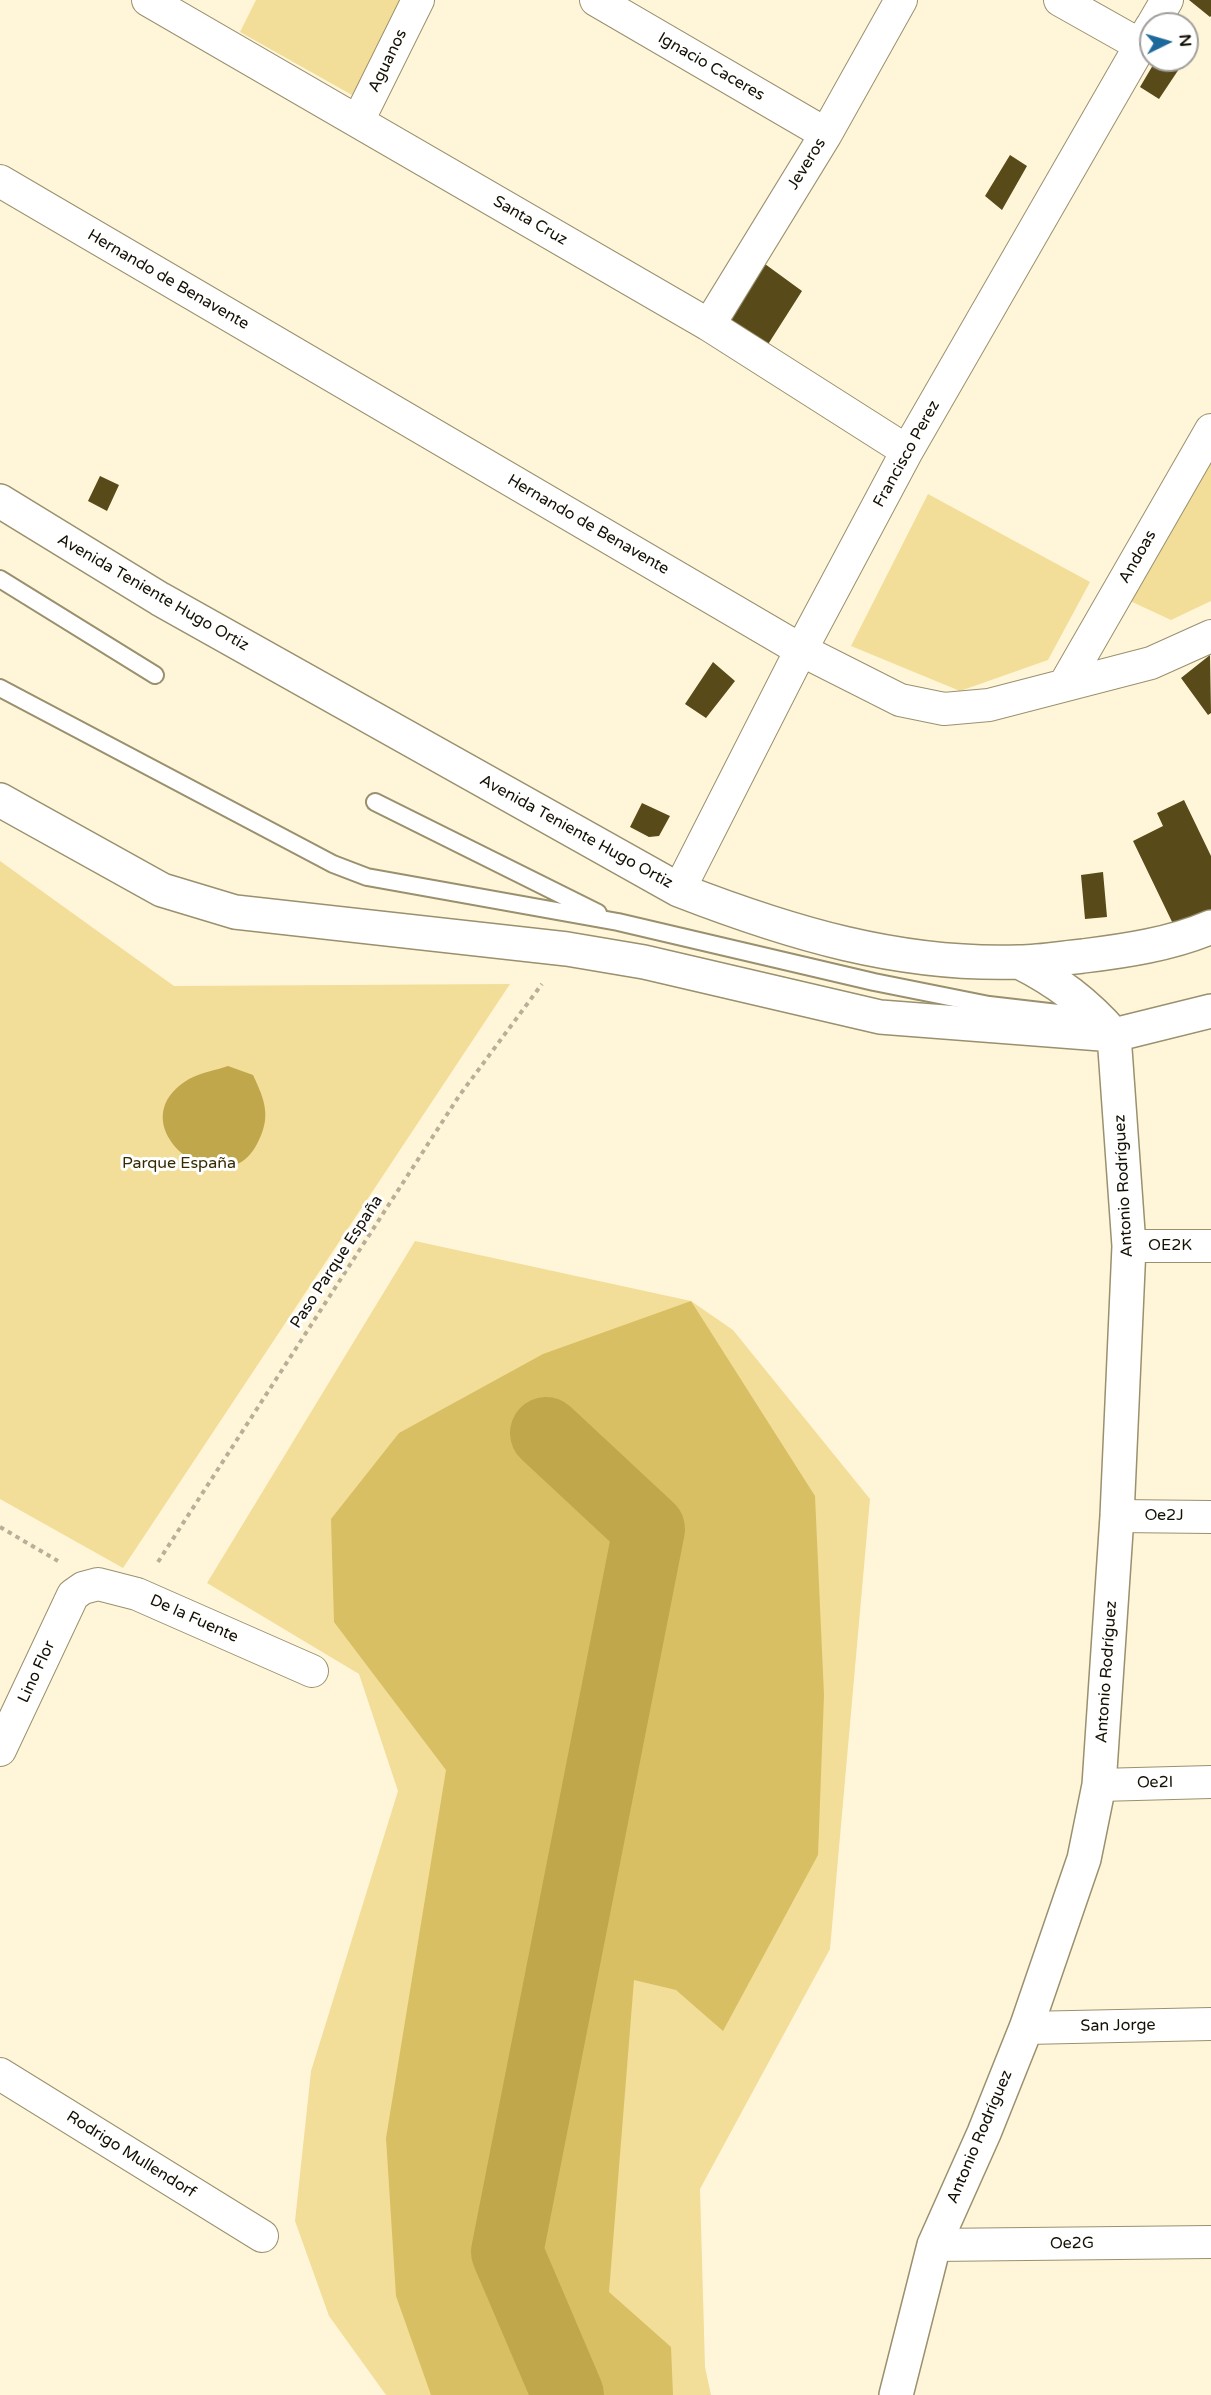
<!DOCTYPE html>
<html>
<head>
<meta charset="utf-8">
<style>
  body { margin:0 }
  #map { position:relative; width:1211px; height:2395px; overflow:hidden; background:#fff6d9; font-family:"Varela Round",sans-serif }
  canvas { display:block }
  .north { position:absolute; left:1139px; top:12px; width:60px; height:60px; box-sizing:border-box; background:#fff; border:2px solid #a19f9b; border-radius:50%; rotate:85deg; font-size:16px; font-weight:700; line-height:24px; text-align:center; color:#141004 }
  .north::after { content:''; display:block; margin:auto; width:21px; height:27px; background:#1e699c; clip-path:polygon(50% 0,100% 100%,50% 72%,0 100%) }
</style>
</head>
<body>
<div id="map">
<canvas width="1211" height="2395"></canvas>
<div class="north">N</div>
</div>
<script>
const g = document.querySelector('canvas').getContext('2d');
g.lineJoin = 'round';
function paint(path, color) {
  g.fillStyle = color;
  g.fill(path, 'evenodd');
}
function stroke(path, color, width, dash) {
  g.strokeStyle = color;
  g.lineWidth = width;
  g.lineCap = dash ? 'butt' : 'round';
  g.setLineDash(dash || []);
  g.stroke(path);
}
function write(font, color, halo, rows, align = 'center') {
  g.font = font + ' "Varela Round",sans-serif';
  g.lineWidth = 6;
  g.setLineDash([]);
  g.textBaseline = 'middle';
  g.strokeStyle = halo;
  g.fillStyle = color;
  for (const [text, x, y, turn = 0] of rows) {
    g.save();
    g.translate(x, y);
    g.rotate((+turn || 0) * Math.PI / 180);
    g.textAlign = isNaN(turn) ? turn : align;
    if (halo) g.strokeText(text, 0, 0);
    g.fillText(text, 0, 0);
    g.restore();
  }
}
paint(new Path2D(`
  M 256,0 L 408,0 L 352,95 L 240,32 Z
  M 1211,458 L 1211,601 L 1171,620 L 1128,600 Z
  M 928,494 L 1090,582 L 1048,660 L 960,691 L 851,646 Z
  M 0,861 L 174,986 L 510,984 L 123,1568 L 0,1499 Z
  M 415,1241 L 691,1301 L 733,1330 L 870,1499 L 830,1949 L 700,2189 L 705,2367 L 711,2395 L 386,2395 L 329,2316 L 295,2221 L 311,2071 L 398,1791 L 359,1674 L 207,1583 Z`), '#f2de98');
paint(new Path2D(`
  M 691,1301 L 815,1496 L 824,1695 L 818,1855 L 723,2031 L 676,1990 L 634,1980 L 609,2292 L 671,2347 L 673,2395 L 431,2395 L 396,2296 L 386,2138 L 446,1770 L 334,1622 L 331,1519 L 399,1433 L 543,1354 Z`), '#d9bf63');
paint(new Path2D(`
  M 228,1066 L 253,1075 C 266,1102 271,1118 257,1144 C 223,1210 113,1124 189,1079 C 200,1073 216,1070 228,1066 Z`), '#c1a74b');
stroke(new Path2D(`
  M 546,1433 L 649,1529 L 507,2252 L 568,2395`), '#c1a74b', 72);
paint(new Path2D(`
  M 1189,0 L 1211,0 L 1211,16 L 1210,17 Z
  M 1156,60 L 1179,60 L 1183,63 L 1159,99 L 1140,87 Z
  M 1010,155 L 1027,166 L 1002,210 L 985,196 Z
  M 754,256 L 802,291 L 760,357 L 712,326 Z
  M 100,476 L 119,485 L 107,511 L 88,501 Z
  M 1210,655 L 1211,713 L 1208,715 L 1181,678 Z
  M 713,662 L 735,681 L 706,718 L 685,704 Z
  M 1184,800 L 1211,856 L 1211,910 L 1175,928 L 1133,841 L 1163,826 L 1157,813 Z
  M 642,803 L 670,816 L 659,836 L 649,837 L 630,827 Z
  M 1103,872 L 1107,917 L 1085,919 L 1081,875 Z`), '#584a19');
const lane = new Path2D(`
  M 0,579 L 155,675
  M 0,688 L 333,864 L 367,877 L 618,922 L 874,982 L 989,1005 L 1075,1015 L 1089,1022
  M 375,802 L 598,913`);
const street = new Path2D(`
  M 148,0 L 709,325 L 907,451
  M 596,0 L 826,134
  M 1060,0 L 1140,45
  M 1153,24 L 1167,0
  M 358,121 L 418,0
  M 0,181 L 801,650 L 900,700 L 944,709 L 989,705 L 1151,663 L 1211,636
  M 709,325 L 826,134 L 901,0
  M 1065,684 L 1211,430
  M 679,890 L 801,650 L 907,451 L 1151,27
  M 1129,1246 L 1211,1246
  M 1117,1516 L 1211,1517
  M 0,1750 L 73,1595 L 83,1588 L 98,1584 L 137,1594 L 312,1671
  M 1099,1785 L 1211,1782
  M 1026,2028 L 1211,2024
  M 0,2074 L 262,2236
  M 934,2245 L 1211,2242`);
const secondary = new Path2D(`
  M 0,501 L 160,599 L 679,890 C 790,933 899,966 1019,962 C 1040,962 1062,958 1083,956 C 1124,951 1172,944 1211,927
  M 0,800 L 162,890 L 235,912 L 567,949 L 644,962 L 880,1017 L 1114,1035 L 1211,1011
  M 896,2395 L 934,2245 L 984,2133 L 1026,2028 L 1084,1859 L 1099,1785 L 1117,1516 L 1129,1246 L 1114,1035 C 1086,1003 1057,981 1019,962`);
stroke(lane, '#9a906e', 20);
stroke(street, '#9a906e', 34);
stroke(secondary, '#9a906e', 36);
stroke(new Path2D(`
  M 0,1527 L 58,1561
  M 158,1562 L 459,1096 L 542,984`), '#b7af98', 4, [4.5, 4.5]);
stroke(lane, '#fff', 16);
stroke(street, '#fff', 32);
stroke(secondary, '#fff', 33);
write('16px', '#141004', '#fff', [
  ["Aguanos",388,61,-64],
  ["Ignacio Caceres",711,67,30],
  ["Jeveros",807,164,-58],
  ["Santa Cruz",530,221,30],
  ["Hernando de Benavente",168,280,30],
  ["Francisco Perez",907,454,-61],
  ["Hernando de Benavente",588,525,30],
  ["Andoas",1138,557,-60],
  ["Avenida Teniente Hugo Ortiz",153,593,30],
  ["Avenida Teniente Hugo Ortiz",576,832,29],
  ["Antonio Rodríguez",1124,1186,-93],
  ["OE2K",1170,1246],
  ["Paso Parque España",337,1262,-57],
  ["Oe2J",1164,1516],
  ["De la Fuente",194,1619,24],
  ["Lino Flor",37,1672,-65],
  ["Antonio Rodríguez",1107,1672,-86],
  ["Oe2I",1155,1783,-1],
  ["San Jorge",1118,2026,-1],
  ["Antonio Rodríguez",980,2137,-67],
  ["Rodrigo Mullendorf",131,2155,32],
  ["Oe2G",1072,2244,-1]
]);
write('16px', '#352a01', '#fff', [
  ["Parque España",179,1164]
]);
</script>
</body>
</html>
